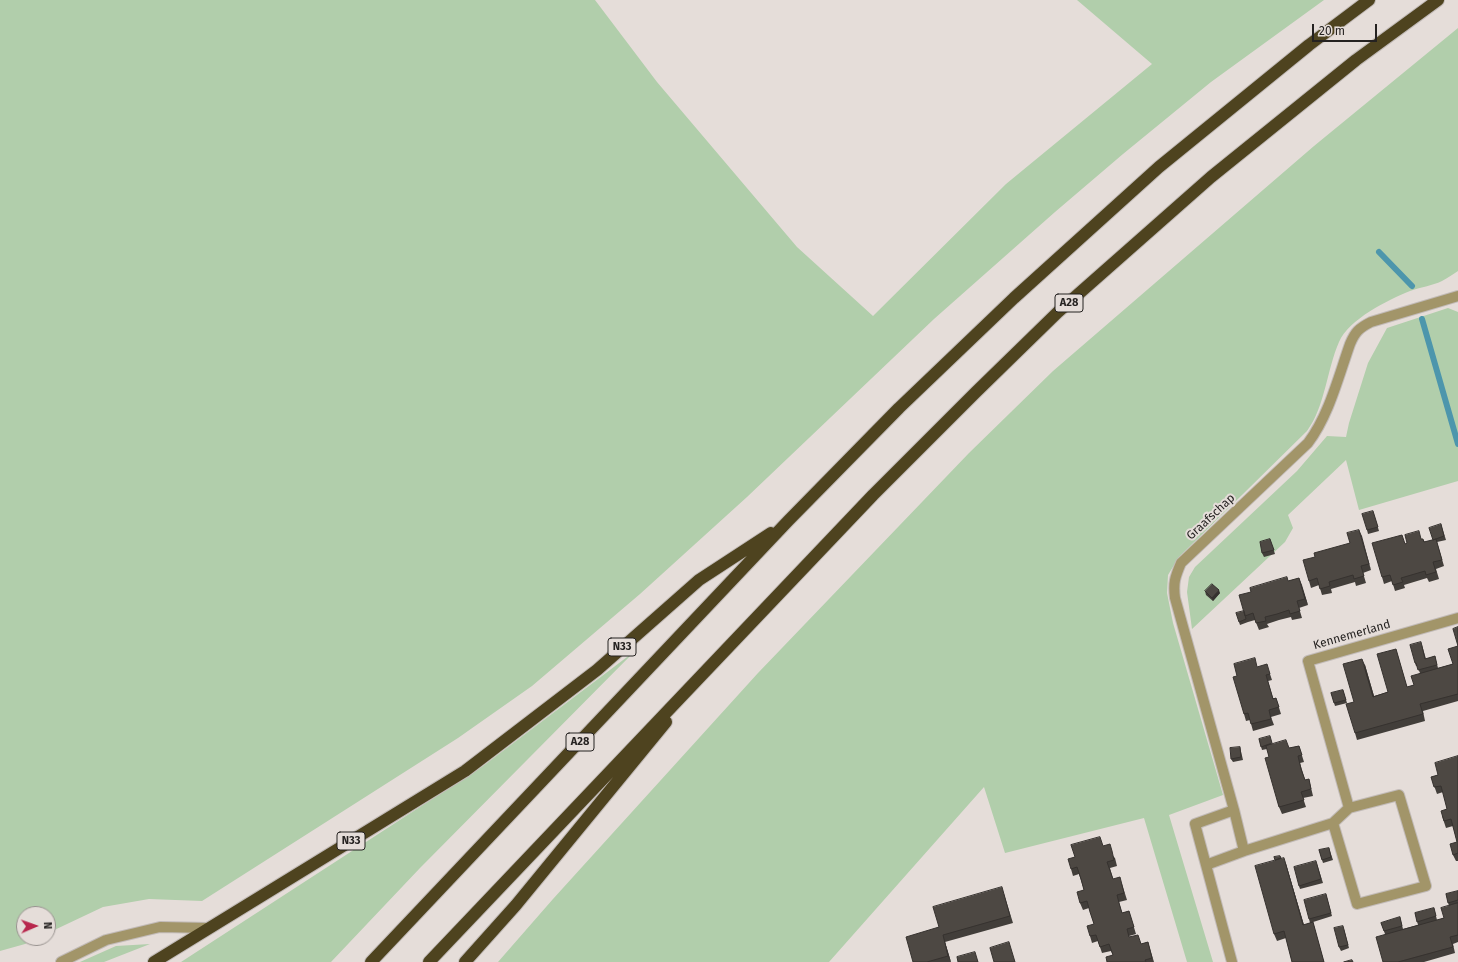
<!DOCTYPE html>
<html>
<head>
<meta charset="utf-8">
<style>
  body { margin:0 }
  #map { position:relative; width:1458px; height:962px; overflow:hidden; background:#e5ddd9; font-family:"Fira Sans",sans-serif }
  canvas { display:block }
  .north { position:absolute; left:16px; top:906px; width:40px; height:40px; box-sizing:border-box; background:#e5ddd9; border:1px solid #98928f; border-radius:50%; rotate:88deg; font-size:11px; font-weight:700; line-height:16px; text-align:center; color:#252221 }
  .north::after { content:''; display:block; margin:auto; width:14px; height:18px; background:#b8274d; clip-path:polygon(50% 0,100% 100%,50% 72%,0 100%) }
  .scale { position:absolute; left:1312px; top:24px; width:65px; height:18px; box-sizing:border-box; border:2px solid #252221; border-top:0; padding-left:5px; font-size:12px; line-height:14px; white-space:nowrap; color:#252221; -webkit-text-stroke:3px #e5ddd9; paint-order:stroke }
</style>
</head>
<body>
<div id="map">
<canvas width="1458" height="962"></canvas>
<div class="north">N</div>
<div class="scale">20 m</div>
</div>
<script>
const g = document.querySelector('canvas').getContext('2d');
g.lineJoin = 'round';
function paint(path, color) {
  g.fillStyle = color;
  g.fill(path, 'evenodd');
}
function stroke(path, color, width, dash) {
  g.strokeStyle = color;
  g.lineWidth = width;
  g.lineCap = dash ? 'butt' : 'round';
  g.setLineDash(dash || []);
  g.stroke(path);
}
function write(font, color, halo, rows, align = 'center') {
  g.font = font + ' "Fira Sans",sans-serif';
  g.lineWidth = 4;
  g.setLineDash([]);
  g.textBaseline = 'middle';
  g.strokeStyle = halo;
  g.fillStyle = color;
  for (const [text, x, y, turn = 0] of rows) {
    g.save();
    g.translate(x, y);
    g.rotate((+turn || 0) * Math.PI / 180);
    g.textAlign = isNaN(turn) ? turn : align;
    if (halo) g.strokeText(text, 0, 0);
    g.fillText(text, 0, 0);
    g.restore();
  }
}
paint(new Path2D(`
  M 0,0 L 595,0 L 657,82 L 797,247 L 873,316 L 1006,184 L 1152,64 L 1077,0 L 1324,0 L 1211,82 L 1123,154 L 1055,212 L 934,319 L 747,497 L 640,594 L 532,686 L 458,738 L 202,901 L 149,899 L 103,907 L 48,933 L 48,914 L 24,914 L 24,938 L 37,938 L 25,944 L 0,951 Z
  M 1458,28 L 1458,271 C 1453,274 1448,278 1442,281 C 1432,286 1420,287 1410,291 C 1388,300 1349,319 1339,342 C 1327,369 1325,407 1307,431 L 1179,557 L 1168,575 L 1167,593 L 1173,623 L 1223,795 L 1169,815 L 1213,962 L 1187,962 L 1144,818 L 1005,853 L 984,787 L 829,962 L 498,962 L 553,899 L 758,673 L 969,453 L 1053,371 L 1314,146 Z
  M 1448,308 L 1458,312 L 1458,481 L 1359,510 L 1346,460 L 1288,515 L 1293,528 L 1285,542 L 1192,629 L 1187,592 L 1189,577 L 1195,567 L 1297,471 L 1327,436 L 1346,437 L 1349,423 L 1368,363 L 1387,328 Z
  M 635,651 L 420,868 L 331,962 L 181,962 L 483,766 Z
  M 150,944 L 104,962 L 80,962 L 116,946 Z`), '#b1ceab');
stroke(new Path2D(`
  M 1379,252 L 1412,286
  M 1422,319 L 1458,444`), '#4d96ac', 6);
const minor = new Path2D(`
  M 1333,823 L 1357,904 L 1426,886 L 1399,795 L 1349,808
  M 1244,851 L 1234,810 L 1175,598 C 1173,583 1175,577 1181,563 L 1308,443 C 1329,415 1338,378 1350,344 C 1355,332 1359,328 1371,322 L 1458,296
  M 1206,865 L 1195,824 L 1234,810
  M 61,962 L 106,940 L 160,927 L 209,928
  M 1232,962 L 1206,865 L 1244,851 L 1333,823 L 1349,808 L 1308,661 L 1458,618`);
const highway = new Path2D(`
  M 154,962 L 465,771 L 597,670 L 699,580 L 771,533
  M 371,962 L 788,521 L 899,408 L 1014,298 L 1159,167 L 1309,45 L 1369,0
  M 429,962 L 873,495 L 976,392 L 1058,312 L 1211,177 L 1356,60 L 1438,0
  M 465,962 L 516,905 L 666,722`);
stroke(minor, '#c2bbb8', 12);
stroke(highway, '#c2bbb8', 14);
stroke(minor, '#a29569', 10);
stroke(highway, '#4e431f', 12);
paint(new Path2D(`
  M 1373,511 L 1379,531 L 1368,534 L 1367,530 Z
  M 1441,524 L 1446,540 L 1437,542 L 1444,566 L 1436,569 L 1439,579 L 1429,582 L 1427,578 L 1404,585 L 1405,588 L 1395,591 L 1392,581 L 1384,584 L 1382,577 L 1405,544 L 1422,539 L 1425,542 L 1433,540 Z
  M 1359,530 L 1371,570 L 1363,573 L 1366,583 L 1356,586 L 1355,582 L 1331,589 L 1332,593 L 1322,595 L 1319,585 L 1311,588 L 1309,581 L 1315,557 L 1350,543 Z
  M 1270,539 L 1275,554 L 1264,557 L 1262,553 Z
  M 1299,578 L 1308,605 L 1299,608 L 1302,618 L 1292,620 L 1291,617 L 1279,620 L 1267,624 L 1269,627 L 1259,630 L 1255,620 L 1248,622 L 1240,625 L 1239,622 L 1244,611 L 1288,581 Z
  M 1205,591 L 1220,593 L 1213,601 L 1206,595 Z
  M 1458,627 L 1458,701 L 1423,711 L 1425,721 L 1357,740 L 1355,733 L 1354,702 L 1365,665 L 1374,696 L 1388,692 L 1396,649 L 1407,687 L 1414,685 L 1420,673 L 1417,666 L 1416,666 L 1415,663 L 1422,645 L 1426,659 L 1435,656 L 1438,668 L 1453,664 L 1458,646 Z
  M 1257,667 L 1269,671 L 1272,680 L 1268,681 L 1273,698 L 1276,698 L 1281,714 L 1271,717 L 1274,725 L 1253,731 L 1250,720 L 1246,721 L 1244,714 L 1237,676 Z
  M 1343,690 L 1347,703 L 1335,706 L 1331,693 Z
  M 1259,739 L 1272,744 L 1289,748 L 1299,746 L 1304,762 L 1300,763 L 1305,780 L 1309,779 L 1313,796 L 1303,798 L 1306,807 L 1282,814 L 1279,807 L 1269,757 L 1267,749 L 1262,750 Z
  M 1240,747 L 1243,760 L 1233,762 L 1231,759 Z
  M 1458,756 L 1458,861 L 1456,861 L 1453,855 L 1457,842 L 1453,826 L 1446,828 L 1442,816 L 1447,809 L 1443,792 L 1437,794 L 1431,777 L 1438,775 Z
  M 1103,846 L 1115,858 L 1117,866 L 1110,868 L 1113,879 L 1122,884 L 1127,900 L 1119,902 L 1122,913 L 1129,911 L 1136,934 L 1129,936 L 1129,937 L 1141,944 L 1148,942 L 1154,962 L 1107,962 L 1113,955 L 1111,951 L 1102,953 L 1098,941 L 1092,943 L 1090,936 L 1094,924 L 1089,908 L 1083,910 L 1080,903 L 1084,890 L 1079,874 L 1073,876 L 1071,869 L 1075,857 Z
  M 1329,848 L 1333,860 L 1323,863 L 1319,850 Z
  M 1280,856 L 1281,858 L 1286,864 L 1304,925 L 1313,922 L 1324,962 L 1292,962 L 1286,938 L 1277,941 L 1274,934 L 1275,860 Z
  M 1317,864 L 1323,883 L 1300,889 L 1299,886 Z
  M 1458,891 L 1458,942 L 1453,944 L 1455,953 L 1424,962 L 1383,962 L 1385,934 L 1381,923 L 1400,917 L 1403,929 L 1418,925 L 1415,913 L 1434,908 L 1437,920 L 1444,918 L 1449,906 L 1446,894 Z
  M 1004,894 L 1013,923 L 945,942 L 951,962 L 913,962 L 939,927 Z
  M 1326,894 L 1332,916 L 1310,923 L 1309,919 Z
  M 1344,929 L 1349,948 L 1341,951 L 1339,947 Z`), '#423e3a');
paint(new Path2D(`
  M 1359,530 L 1362,536 L 1371,570 L 1369,564 Z
  M 1299,578 L 1302,585 L 1308,605 L 1305,599 Z
  M 1219,590 L 1220,593 L 1213,601 L 1212,598 Z
  M 1362,659 L 1365,665 L 1376,703 L 1373,697 Z
  M 1284,858 L 1286,864 L 1306,932 L 1303,925 Z
  M 943,935 L 945,942 L 951,962 L 948,956 Z`), '#36322f');
const building = new Path2D(`
  M 1373,511 L 1378,527 L 1367,530 L 1362,514 Z
  M 1441,524 L 1444,536 L 1433,540 L 1429,528 Z
  M 1359,530 L 1369,564 L 1361,566 L 1364,576 L 1354,579 L 1353,575 L 1329,582 L 1330,586 L 1320,589 L 1317,578 L 1309,581 L 1303,560 L 1315,557 L 1314,553 L 1350,543 L 1347,533 Z
  M 1419,531 L 1421,539 L 1423,539 L 1424,542 L 1436,539 L 1442,560 L 1433,562 L 1436,572 L 1426,575 L 1425,571 L 1401,578 L 1403,582 L 1393,585 L 1390,575 L 1382,577 L 1372,543 L 1402,535 L 1405,544 L 1407,543 L 1405,535 Z
  M 1270,539 L 1274,550 L 1262,553 L 1260,542 Z
  M 1287,577 L 1288,581 L 1299,578 L 1305,599 L 1297,601 L 1300,611 L 1290,614 L 1289,610 L 1277,614 L 1265,617 L 1266,621 L 1256,623 L 1253,613 L 1245,616 L 1239,595 L 1251,592 L 1250,588 Z
  M 1212,584 L 1219,590 L 1212,598 L 1205,591 Z
  M 1244,611 L 1246,619 L 1239,622 L 1236,613 Z
  M 1458,627 L 1458,694 L 1420,704 L 1423,714 L 1355,733 L 1346,704 L 1354,702 L 1343,664 L 1362,659 L 1373,697 L 1388,692 L 1377,654 L 1396,649 L 1407,687 L 1414,685 L 1411,676 L 1453,664 L 1448,649 L 1458,646 L 1453,629 Z
  M 1421,642 L 1425,659 L 1435,656 L 1437,665 L 1418,670 L 1416,663 L 1415,663 L 1410,645 Z
  M 1255,658 L 1257,667 L 1267,664 L 1270,674 L 1266,675 L 1273,699 L 1276,698 L 1279,707 L 1269,710 L 1271,719 L 1251,724 L 1248,713 L 1244,714 L 1233,677 L 1237,676 L 1234,664 Z
  M 1343,690 L 1346,700 L 1334,703 L 1331,693 Z
  M 1270,736 L 1272,743 L 1261,747 L 1259,739 Z
  M 1286,740 L 1289,748 L 1299,746 L 1302,755 L 1298,756 L 1301,769 L 1305,780 L 1309,779 L 1311,789 L 1301,792 L 1304,800 L 1279,807 L 1265,758 L 1269,757 L 1266,746 Z
  M 1240,747 L 1241,757 L 1231,759 L 1230,748 Z
  M 1458,756 L 1458,853 L 1453,855 L 1450,844 L 1457,842 L 1451,819 L 1444,821 L 1441,811 L 1447,809 L 1441,786 L 1434,787 L 1431,777 L 1438,775 L 1435,763 Z
  M 1100,837 L 1103,846 L 1110,844 L 1112,851 L 1114,860 L 1107,862 L 1113,879 L 1120,877 L 1124,893 L 1117,895 L 1119,903 L 1122,913 L 1129,911 L 1134,927 L 1127,929 L 1129,937 L 1138,935 L 1141,944 L 1148,942 L 1152,958 L 1145,960 L 1146,962 L 1107,962 L 1106,957 L 1113,955 L 1109,944 L 1100,947 L 1096,935 L 1090,936 L 1087,926 L 1094,924 L 1090,912 L 1087,901 L 1080,903 L 1077,892 L 1084,890 L 1081,879 L 1077,867 L 1071,869 L 1068,859 L 1075,857 L 1071,845 Z
  M 1329,848 L 1331,857 L 1322,860 L 1319,850 Z
  M 1280,856 L 1281,858 L 1275,860 L 1274,857 Z
  M 1284,858 L 1303,925 L 1313,922 L 1324,962 L 1292,962 L 1284,931 L 1274,934 L 1255,866 Z
  M 1316,861 L 1321,879 L 1299,886 L 1294,867 Z
  M 1002,887 L 1010,916 L 943,935 L 948,956 L 927,962 L 913,962 L 906,937 L 939,927 L 933,907 Z
  M 1458,891 L 1458,900 L 1448,903 L 1446,894 Z
  M 1326,894 L 1331,913 L 1309,919 L 1304,900 Z
  M 1458,903 L 1458,935 L 1450,937 L 1453,947 L 1398,962 L 1383,962 L 1376,937 L 1444,918 L 1441,908 Z
  M 1434,908 L 1436,916 L 1417,922 L 1415,913 Z
  M 1400,917 L 1402,926 L 1384,931 L 1381,923 Z
  M 1343,926 L 1348,945 L 1339,947 L 1334,928 Z
  M 1009,942 L 1015,962 L 994,962 L 990,948 Z
  M 975,952 L 978,962 L 958,962 L 957,957 Z
  M 1352,960 L 1353,962 L 1344,962 Z`);
paint(building, '#4d4843');
stroke(building, '#36322f', 1);
for (const [x, y, w] of [
  [1069,303,28],
  [622,647,28],
  [580,742,28],
  [351,841,28]
]) {
  const box = new Path2D();
  box.roundRect(x - w / 2, y - 9, w, 18, 3);
  g.fillStyle = '#e5ddd9';
  g.fill(box);
  stroke(box, '#252221', 1);
}
write('bold 11px', '#252221', null, [
  ["A28",1069,303],
  ["N33",622,647],
  ["A28",580,742],
  ["N33",351,841]
]);
write('12px', '#252221', '#e5ddd9', [
  ["Graafschap",1211,517,-43],
  ["Kennemerland",1352,635,-16]
]);
</script>
</body>
</html>
